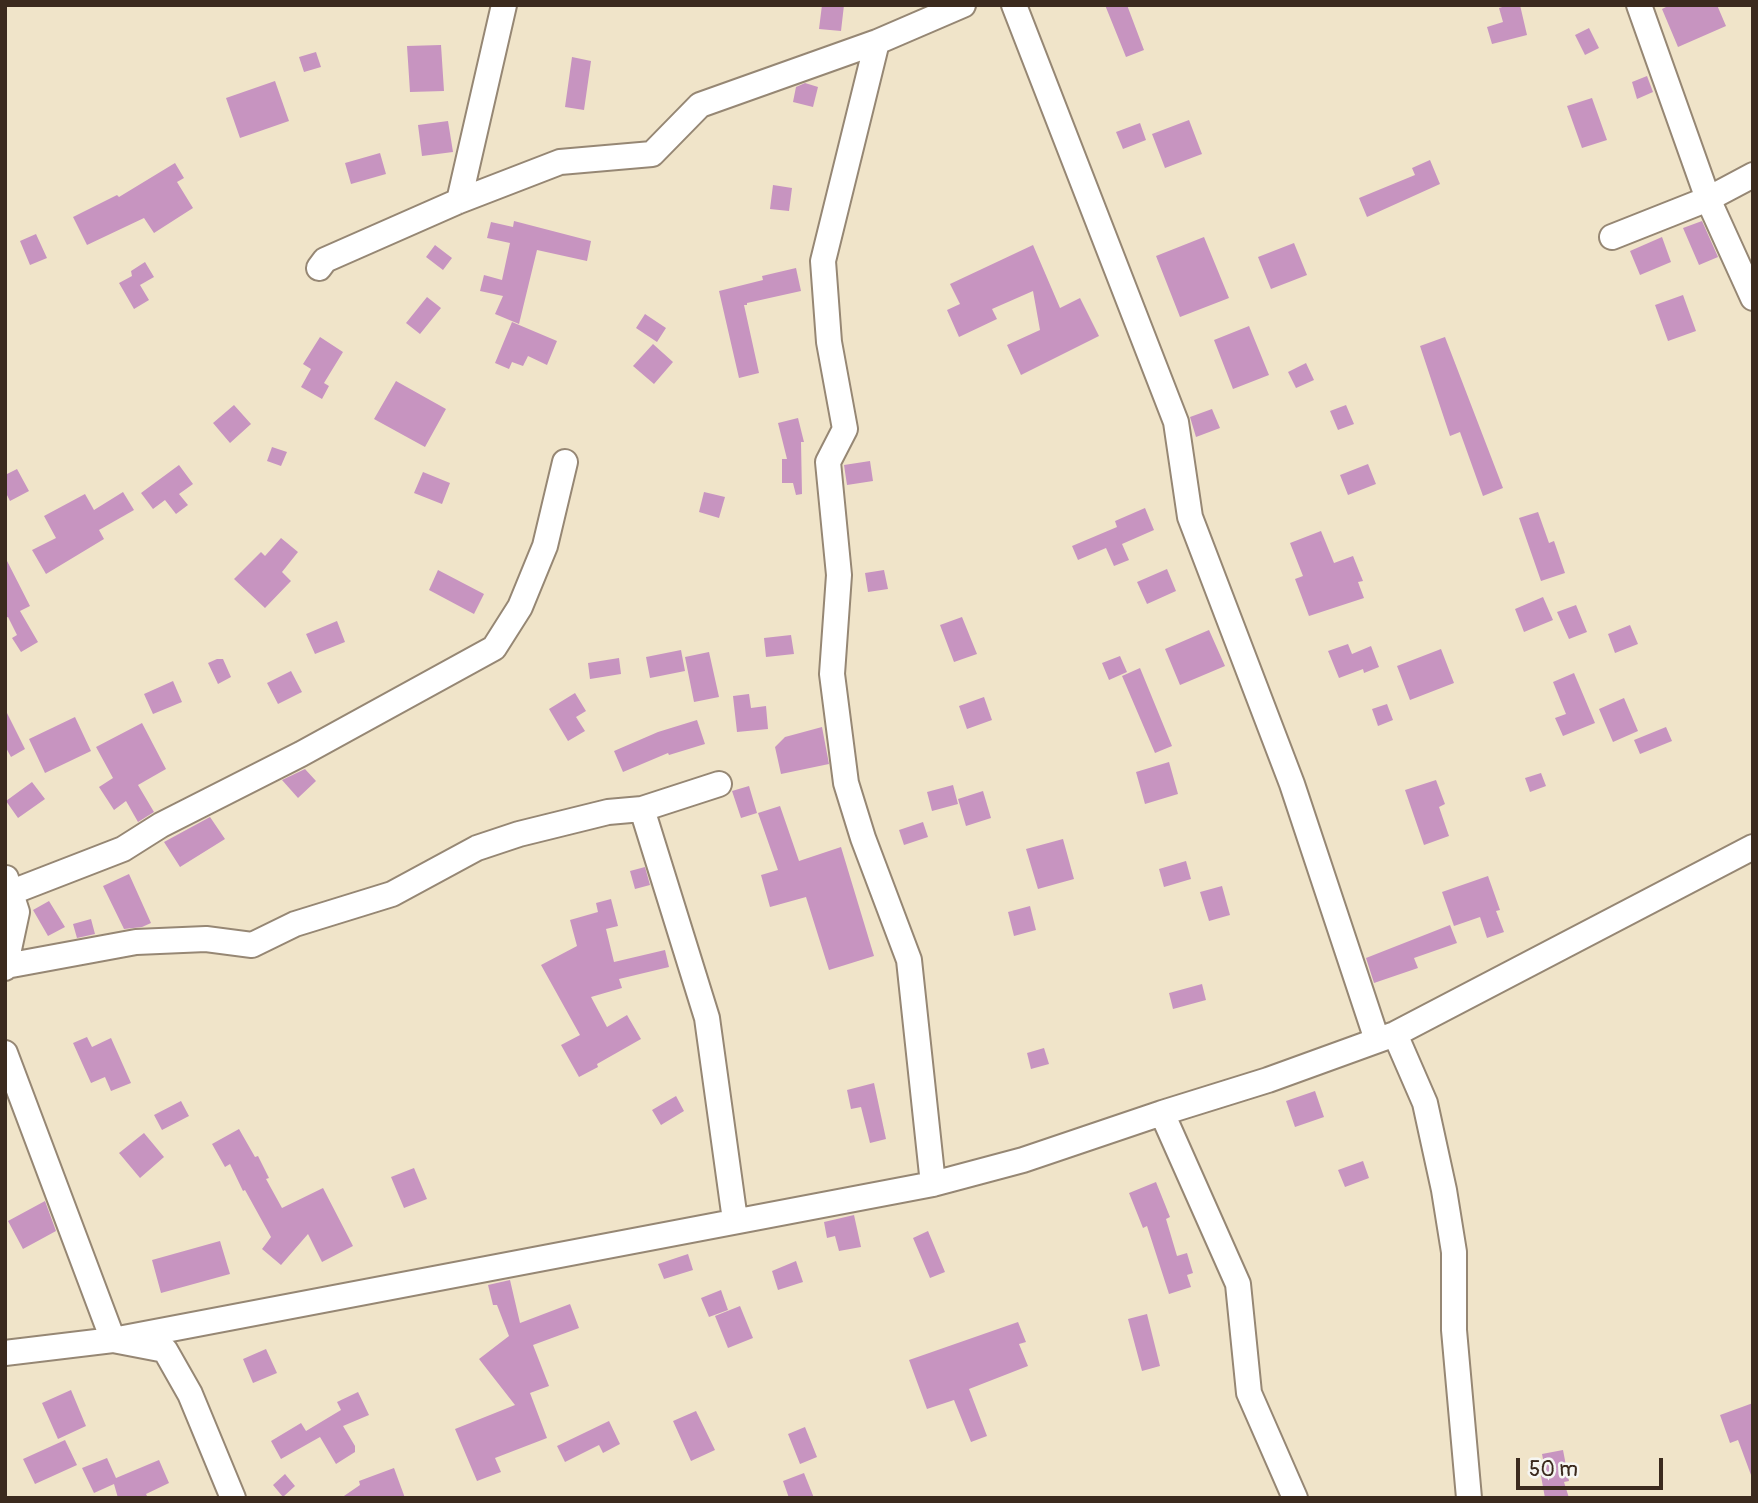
<!DOCTYPE html>
<html>
<head>
<meta charset="utf-8">
<style>
  body { margin:0 }
  #map { position:relative; width:1758px; height:1503px; overflow:hidden; background:#f0e4c9; font-family:Pangolin,sans-serif }
  canvas { display:block }
  .frame { position:absolute; inset:0; border:7px solid #3b2a1e; pointer-events:none }
  .scale { position:absolute; left:1516px; top:1458px; width:147px; height:32px; box-sizing:border-box; border:4px solid #3b2a1e; border-top:0; padding-left:9px; font-size:21px; line-height:24px; white-space:nowrap; color:#3b2a1e; -webkit-text-stroke:5px #f6f6f2; paint-order:stroke }
</style>
</head>
<body>
<div id="map">
<canvas width="1758" height="1503"></canvas>
<div class="frame"></div>
<div class="scale">50 m</div>
</div>
<script>
const g = document.querySelector('canvas').getContext('2d');
g.lineJoin = 'round';
function paint(path, color) {
  g.fillStyle = color;
  g.fill(path, 'evenodd');
}
function stroke(path, color, width, dash) {
  g.strokeStyle = color;
  g.lineWidth = width;
  g.lineCap = dash ? 'butt' : 'round';
  g.setLineDash(dash || []);
  g.stroke(path);
}
paint(new Path2D(`
  M 822,5 L 844,5 L 841,31 L 819,29 Z
  M 1105,5 L 1127,5 L 1144,50 L 1126,57 Z
  M 1509,5 L 1520,5 L 1527,35 L 1492,44 L 1487,27 L 1503,22 L 1499,8 Z
  M 1670,5 L 1717,5 L 1726,26 L 1678,47 L 1662,9 Z
  M 1589,28 L 1599,48 L 1585,55 L 1575,35 Z
  M 441,45 L 444,91 L 410,92 L 407,46 Z
  M 316,52 L 321,67 L 304,72 L 299,57 Z
  M 572,57 L 591,61 L 584,110 L 565,107 Z
  M 1647,76 L 1653,92 L 1637,99 L 1632,82 Z
  M 275,81 L 289,121 L 240,138 L 226,98 Z
  M 805,83 L 818,87 L 813,107 L 793,102 L 796,87 Z
  M 1592,98 L 1607,140 L 1582,148 L 1567,106 Z
  M 1189,120 L 1202,154 L 1165,168 L 1152,134 Z
  M 448,121 L 453,152 L 422,156 L 418,125 Z
  M 1140,123 L 1146,140 L 1123,149 L 1116,132 Z
  M 380,153 L 386,174 L 351,184 L 345,163 Z
  M 1430,160 L 1440,184 L 1367,217 L 1359,198 L 1415,175 L 1412,168 Z
  M 175,163 L 184,178 L 177,182 L 193,208 L 154,233 L 144,218 L 87,245 L 73,217 L 117,195 L 119,197 Z
  M 773,185 L 792,188 L 789,211 L 770,209 Z
  M 514,221 L 591,241 L 587,261 L 537,250 L 519,324 L 495,314 L 503,296 L 480,291 L 484,275 L 502,280 L 510,243 L 487,238 L 491,222 L 513,227 Z
  M 1702,221 L 1718,257 L 1699,265 L 1683,228 Z
  M 36,234 L 47,258 L 30,265 L 20,241 Z
  M 1204,237 L 1229,298 L 1180,317 L 1156,256 Z
  M 1662,237 L 1671,262 L 1640,275 L 1630,251 Z
  M 1294,243 L 1307,275 L 1271,289 L 1258,257 Z
  M 435,245 L 452,258 L 443,270 L 426,257 Z
  M 1033,245 L 1060,308 L 1080,298 L 1099,336 L 1021,375 L 1007,345 L 1040,330 L 1033,291 L 992,309 L 997,319 L 959,337 L 947,310 L 960,304 L 950,284 Z
  M 145,262 L 154,277 L 140,285 L 149,300 L 134,309 L 119,283 L 132,276 L 131,271 Z
  M 796,268 L 801,291 L 747,303 L 747,305 L 744,305 L 759,373 L 739,378 L 719,291 L 763,280 L 762,276 Z
  M 1683,295 L 1696,331 L 1668,341 L 1655,305 Z
  M 427,297 L 441,308 L 420,334 L 406,323 Z
  M 645,314 L 666,328 L 657,342 L 636,328 Z
  M 512,322 L 557,341 L 547,365 L 528,356 L 523,366 L 512,362 L 509,369 L 495,363 Z
  M 1249,326 L 1269,375 L 1233,389 L 1214,340 Z
  M 320,337 L 343,352 L 324,383 L 329,386 L 322,399 L 301,387 L 311,369 L 303,364 Z
  M 1445,337 L 1503,488 L 1483,496 L 1460,432 L 1450,436 L 1420,346 Z
  M 653,344 L 673,362 L 654,384 L 633,366 Z
  M 1306,363 L 1314,380 L 1296,388 L 1288,372 Z
  M 396,381 L 446,409 L 425,447 L 374,419 Z
  M 234,405 L 251,424 L 230,443 L 213,423 Z
  M 1346,405 L 1354,424 L 1338,430 L 1330,411 Z
  M 1212,409 L 1220,428 L 1196,437 L 1190,417 Z
  M 798,418 L 804,442 L 801,442 L 802,494 L 796,495 L 793,483 L 782,483 L 782,459 L 787,459 L 778,423 Z
  M 272,447 L 287,452 L 281,466 L 267,461 Z
  M 870,461 L 873,481 L 847,485 L 844,465 Z
  M 1368,464 L 1376,484 L 1348,495 L 1340,475 Z
  M 179,465 L 193,484 L 179,494 L 188,505 L 176,514 L 165,500 L 153,509 L 141,493 Z
  M 17,469 L 29,491 L 10,501 L 5,491 L 5,475 Z
  M 423,472 L 450,483 L 442,504 L 414,493 Z
  M 123,492 L 134,510 L 99,530 L 104,539 L 46,574 L 32,550 L 56,538 L 44,516 L 85,494 L 94,510 Z
  M 704,492 L 725,497 L 719,518 L 699,512 Z
  M 1145,508 L 1154,530 L 1122,544 L 1129,560 L 1114,566 L 1106,548 L 1078,560 L 1072,546 L 1117,527 L 1115,521 Z
  M 1538,512 L 1549,543 L 1554,541 L 1565,573 L 1541,581 L 1519,518 Z
  M 1321,531 L 1334,563 L 1353,556 L 1363,581 L 1358,582 L 1364,598 L 1309,616 L 1295,579 L 1303,576 L 1290,543 Z
  M 281,538 L 298,552 L 282,572 L 291,581 L 265,608 L 234,579 L 261,552 L 265,556 Z
  M 5,557 L 30,606 L 20,611 L 38,642 L 21,652 L 12,638 L 17,635 L 8,617 L 5,618 Z
  M 1167,569 L 1176,591 L 1147,604 L 1137,582 Z
  M 438,570 L 484,594 L 474,614 L 429,590 Z
  M 884,570 L 888,589 L 868,592 L 865,573 Z
  M 1543,597 L 1553,620 L 1524,632 L 1515,609 Z
  M 1576,605 L 1587,632 L 1569,639 L 1557,612 Z
  M 962,617 L 977,654 L 954,662 L 940,625 Z
  M 337,621 L 345,642 L 315,654 L 306,634 Z
  M 1630,625 L 1638,644 L 1615,653 L 1608,634 Z
  M 1209,630 L 1225,666 L 1180,685 L 1165,649 Z
  M 791,635 L 794,654 L 766,657 L 764,638 Z
  M 1348,644 L 1352,654 L 1371,646 L 1379,667 L 1364,673 L 1363,669 L 1339,678 L 1328,651 Z
  M 1441,649 L 1454,683 L 1410,700 L 1397,666 Z
  M 681,650 L 685,671 L 650,678 L 646,657 Z
  M 709,652 L 719,697 L 694,702 L 685,657 Z
  M 1120,656 L 1127,672 L 1109,680 L 1102,663 Z
  M 619,658 L 621,674 L 590,679 L 588,663 Z
  M 217,659 L 223,659 L 231,677 L 218,684 L 208,663 Z
  M 1140,668 L 1172,746 L 1155,753 L 1122,676 Z
  M 291,671 L 302,692 L 278,704 L 267,683 Z
  M 1574,673 L 1595,723 L 1563,736 L 1555,718 L 1566,714 L 1553,682 Z
  M 173,681 L 182,702 L 153,714 L 144,694 Z
  M 575,693 L 586,711 L 576,717 L 585,731 L 568,741 L 549,709 Z
  M 749,694 L 751,708 L 766,706 L 768,729 L 737,732 L 733,696 Z
  M 984,697 L 992,720 L 967,729 L 959,706 Z
  M 1624,698 L 1638,731 L 1613,742 L 1599,709 Z
  M 1387,704 L 1393,720 L 1378,726 L 1372,709 Z
  M 5,709 L 25,749 L 11,757 L 5,746 Z
  M 75,717 L 91,751 L 45,773 L 29,739 Z
  M 697,720 L 705,744 L 669,755 L 668,753 L 623,772 L 614,751 L 658,732 Z
  M 142,723 L 166,769 L 138,785 L 154,812 L 138,822 L 126,801 L 114,810 L 99,787 L 113,778 L 96,747 Z
  M 822,727 L 829,764 L 781,774 L 775,747 L 785,737 Z
  M 1666,727 L 1672,741 L 1640,754 L 1634,740 Z
  M 1169,762 L 1178,794 L 1145,804 L 1136,772 Z
  M 305,769 L 316,781 L 298,798 L 282,780 Z
  M 1541,773 L 1546,786 L 1530,792 L 1525,778 Z
  M 1436,780 L 1445,804 L 1439,807 L 1449,836 L 1424,845 L 1405,790 Z
  M 32,782 L 45,799 L 18,818 L 6,801 Z
  M 953,785 L 958,804 L 932,811 L 927,792 Z
  M 749,786 L 757,813 L 741,818 L 732,791 Z
  M 983,791 L 991,818 L 966,826 L 958,799 Z
  M 780,806 L 799,861 L 841,847 L 874,956 L 829,970 L 806,897 L 770,907 L 761,875 L 778,870 L 758,813 Z
  M 210,817 L 225,839 L 180,867 L 164,842 Z
  M 923,822 L 928,837 L 904,845 L 899,830 Z
  M 1063,839 L 1074,879 L 1038,889 L 1026,849 Z
  M 1186,861 L 1191,879 L 1164,887 L 1159,869 Z
  M 645,867 L 650,885 L 635,889 L 630,871 Z
  M 129,874 L 151,923 L 142,927 L 124,929 L 103,886 Z
  M 1488,876 L 1500,910 L 1496,911 L 1504,932 L 1487,938 L 1480,917 L 1454,926 L 1442,892 Z
  M 1222,886 L 1230,915 L 1209,921 L 1200,892 Z
  M 611,899 L 618,926 L 606,929 L 614,962 L 665,950 L 669,967 L 619,979 L 622,988 L 591,997 L 607,1027 L 627,1015 L 641,1039 L 597,1064 L 598,1067 L 579,1077 L 561,1045 L 580,1035 L 541,965 L 577,946 L 570,920 L 598,912 L 596,903 Z
  M 49,901 L 65,927 L 48,936 L 33,910 Z
  M 1030,906 L 1036,930 L 1014,936 L 1008,912 Z
  M 91,919 L 95,934 L 77,938 L 73,924 Z
  M 1450,925 L 1457,943 L 1414,958 L 1418,968 L 1374,983 L 1366,958 Z
  M 1202,984 L 1206,1000 L 1173,1009 L 1169,993 Z
  M 87,1037 L 92,1047 L 111,1038 L 131,1083 L 111,1091 L 105,1077 L 91,1083 L 73,1043 Z
  M 1044,1048 L 1049,1064 L 1031,1069 L 1027,1053 Z
  M 874,1083 L 886,1139 L 870,1143 L 861,1107 L 851,1109 L 847,1090 Z
  M 1315,1091 L 1324,1117 L 1295,1127 L 1286,1101 Z
  M 676,1096 L 684,1111 L 661,1125 L 652,1110 Z
  M 181,1101 L 189,1116 L 162,1130 L 154,1115 Z
  M 239,1129 L 255,1157 L 258,1156 L 269,1178 L 266,1179 L 282,1208 L 323,1188 L 353,1246 L 322,1262 L 308,1234 L 281,1265 L 262,1249 L 271,1237 L 245,1190 L 243,1191 L 230,1164 L 225,1167 L 212,1144 Z
  M 144,1133 L 164,1157 L 140,1178 L 119,1153 Z
  M 1363,1161 L 1369,1178 L 1345,1187 L 1338,1170 Z
  M 414,1168 L 427,1199 L 404,1208 L 391,1177 Z
  M 1156,1182 L 1170,1217 L 1166,1219 L 1177,1256 L 1187,1253 L 1193,1273 L 1187,1275 L 1191,1287 L 1169,1294 L 1147,1226 L 1143,1228 L 1129,1193 Z
  M 45,1201 L 56,1231 L 23,1249 L 8,1221 Z
  M 854,1215 L 861,1247 L 839,1251 L 835,1236 L 827,1238 L 824,1222 Z
  M 928,1231 L 945,1272 L 930,1278 L 913,1238 Z
  M 220,1241 L 230,1274 L 161,1293 L 152,1260 Z
  M 688,1254 L 693,1270 L 664,1279 L 658,1264 Z
  M 796,1261 L 803,1282 L 778,1290 L 772,1271 Z
  M 510,1280 L 520,1323 L 570,1304 L 579,1328 L 533,1345 L 549,1386 L 530,1393 L 547,1438 L 495,1458 L 501,1472 L 477,1481 L 455,1429 L 515,1405 L 479,1359 L 509,1336 L 497,1305 L 493,1305 L 488,1285 Z
  M 721,1290 L 728,1310 L 709,1317 L 701,1298 Z
  M 740,1306 L 753,1338 L 728,1348 L 715,1316 Z
  M 1147,1314 L 1160,1366 L 1142,1371 L 1128,1319 Z
  M 1018,1322 L 1026,1342 L 1019,1344 L 1028,1366 L 969,1389 L 987,1436 L 971,1442 L 954,1400 L 927,1409 L 909,1360 Z
  M 266,1349 L 277,1373 L 253,1383 L 243,1359 Z
  M 71,1390 L 86,1426 L 58,1439 L 42,1403 Z
  M 358,1392 L 369,1415 L 343,1426 L 355,1446 L 355,1452 L 336,1464 L 320,1437 L 281,1459 L 271,1441 L 301,1423 L 306,1431 L 341,1410 L 337,1402 Z
  M 1753,1403 L 1753,1475 L 1751,1475 L 1738,1440 L 1730,1443 L 1720,1415 Z
  M 696,1411 L 715,1450 L 691,1461 L 673,1421 Z
  M 609,1421 L 620,1444 L 603,1453 L 599,1445 L 565,1462 L 557,1446 Z
  M 805,1427 L 817,1457 L 800,1464 L 788,1434 Z
  M 65,1440 L 77,1465 L 35,1484 L 23,1459 Z
  M 1563,1450 L 1569,1481 L 1564,1482 L 1569,1498 L 1545,1498 L 1539,1465 L 1544,1464 L 1542,1454 Z
  M 107,1458 L 116,1478 L 159,1460 L 169,1483 L 146,1494 L 148,1498 L 118,1498 L 114,1484 L 94,1493 L 82,1468 Z
  M 394,1468 L 405,1498 L 341,1498 L 360,1485 L 359,1481 Z
  M 804,1473 L 814,1498 L 789,1498 L 783,1481 Z
  M 285,1474 L 295,1486 L 283,1497 L 273,1485 Z`), '#c794c0');
const minor = new Path2D(`
  M 1014,5 L 1176,422 L 1190,517 L 1292,784 L 1377,1040
  M 1639,5 L 1708,199 L 1753,298
  M 877,42 L 823,261 L 829,342 L 845,429 L 828,462 L 839,575 L 832,674 L 846,783 L 863,838 L 909,960 L 933,1184
  M 459,201 L 504,5
  M 1612,237 L 1708,199 L 1753,175
  M 319,268 L 325,260 L 459,201 L 560,162 L 652,154 L 700,105 L 877,42 L 963,5
  M 642,809 L 707,1018 L 735,1220
  M 12,892 L 123,849 L 161,825 L 301,754 L 494,648 L 520,607 L 545,546 L 565,462
  M 6,966 L 136,942 L 206,939 L 252,945 L 295,924 L 392,894 L 477,848 L 519,834 L 608,812 L 642,809 L 719,784
  M 5,968 L 17,912 L 6,878
  M 1395,1034 L 1425,1103 L 1444,1190 L 1454,1252 L 1454,1330 L 1469,1498
  M 5,1053 L 113,1340 L 165,1350 L 190,1394 L 233,1498
  M 1162,1113 L 1238,1284 L 1249,1393 L 1295,1498
  M 5,1353 L 113,1340 L 933,1184 L 1023,1160 L 1162,1113 L 1268,1080 L 1395,1034 L 1753,847`);
stroke(minor, '#968774', 28);
stroke(minor, '#fff', 24);
</script>
</body>
</html>
